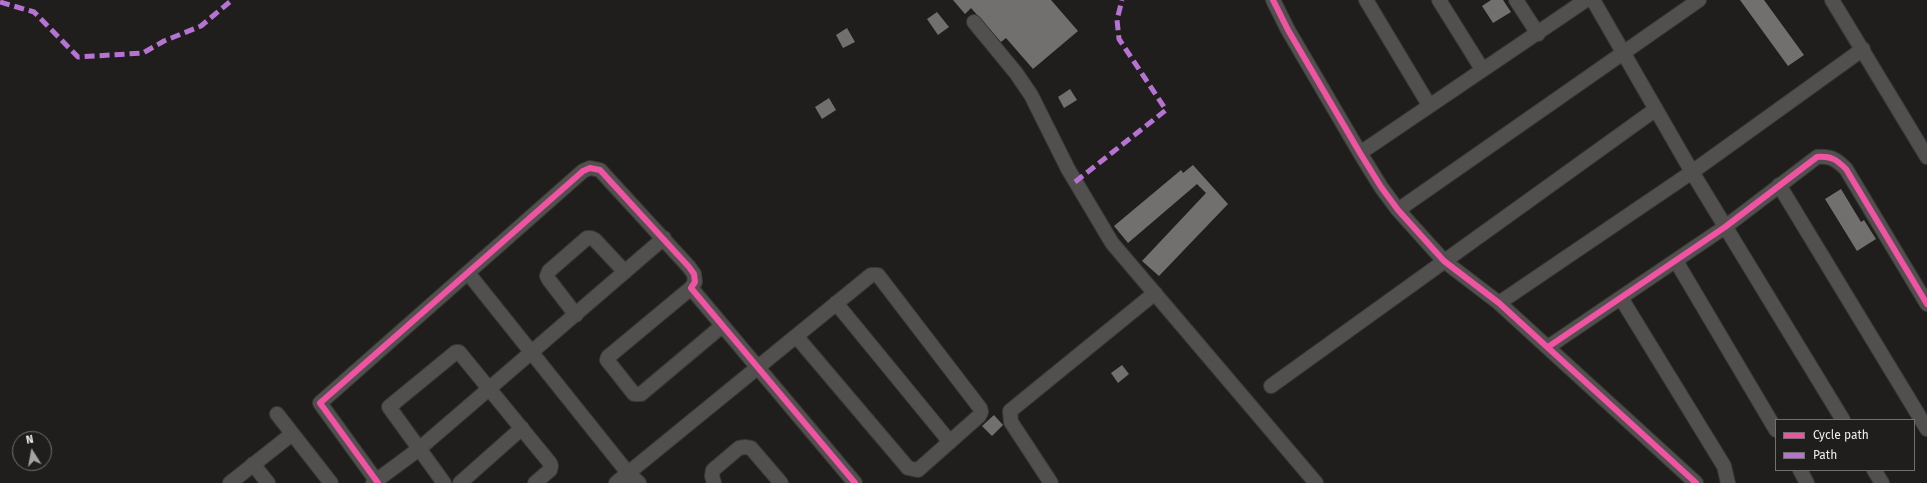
<!DOCTYPE html>
<html>
<head>
<meta charset="utf-8">
<style>
  body { margin:0 }
  #map { position:relative; width:1927px; height:483px; overflow:hidden; background:#1f1e1d; font-family:"Fira Sans",sans-serif }
  canvas { display:block }
  .legend { position:absolute; left:1775px; top:419px; width:140px; height:52px; box-sizing:border-box; background:#201e1c; border:1px solid #72706e; margin:0; padding:5px 7px; list-style:none; font-size:12px; color:#edecea }
  .legend li { display:flex; align-items:center; gap:8px; height:20px }
  .legend b { width:20px; border:1px solid #72706e }
  .north { position:absolute; left:12px; top:431px; width:40px; height:40px; box-sizing:border-box; background:#201e1c; border:1px solid #72706e; border-radius:50%; rotate:349deg; font-size:11px; font-weight:700; line-height:16px; text-align:center; color:#edecea }
  .north::after { content:''; display:block; margin:auto; width:14px; height:18px; background:#a5a4a2; clip-path:polygon(50% 0,100% 100%,50% 72%,0 100%) }
</style>
</head>
<body>
<div id="map">
<canvas width="1927" height="483"></canvas>
<ul class="legend">
<li><b style="height:5px;background:#f153a3"></b>Cycle path</li>
<li><b style="height:5px;background:#b673d3"></b>Path</li>
</ul>
<div class="north">N</div>
</div>
<script>
const g = document.querySelector('canvas').getContext('2d');
g.lineJoin = 'round';
function paint(path, color) {
  g.fillStyle = color;
  g.fill(path, 'evenodd');
}
function stroke(path, color, width, dash) {
  g.strokeStyle = color;
  g.lineWidth = width;
  g.lineCap = dash ? 'butt' : 'round';
  g.setLineDash(dash || []);
  g.stroke(path);
}
paint(new Path2D(`
  M 953,0 L 1051,0 L 1078,31 L 1033,69 L 1006,38 L 1001,42 L 971,8 L 965,14 Z
  M 1491,0 L 1503,0 L 1511,12 L 1493,23 L 1482,6 Z
  M 1740,0 L 1764,0 L 1804,55 L 1788,66 Z
  M 937,12 L 949,27 L 938,35 L 927,19 Z
  M 847,28 L 855,42 L 843,48 L 836,35 Z
  M 1070,89 L 1077,100 L 1064,108 L 1058,97 Z
  M 829,98 L 836,110 L 822,119 L 815,107 Z
  M 1193,165 L 1228,204 L 1159,276 L 1142,261 L 1206,193 L 1197,184 L 1128,243 L 1114,226 L 1181,170 L 1183,173 Z
  M 1841,189 L 1861,222 L 1864,220 L 1876,239 L 1857,251 L 1825,199 Z
  M 1122,365 L 1129,374 L 1118,383 L 1111,373 Z
  M 994,415 L 1003,425 L 992,436 L 982,426 Z`), '#71706f');
const minor = new Path2D(`
  M 1273,0 L 1288,30 L 1360,153 L 1381,187 L 1398,210 L 1444,261 L 1499,303 L 1696,483
  M 1366,0 L 1429,105
  M 1439,0 L 1482,69
  M 1516,0 L 1538,34
  M 1593,0 L 1692,172 L 1843,420
  M 1832,0 L 1927,157
  M 974,22 L 1016,73 L 1031,95 L 1068,169 L 1112,243 L 1316,483
  M 1360,153 L 1586,0
  M 1779,185 L 1927,429
  M 1398,210 L 1699,0
  M 1676,261 L 1776,430
  M 468,273 L 628,473 L 639,483
  M 691,288 L 608,357 L 607,360 L 634,394 L 641,394 L 722,326
  M 1621,298 L 1724,466 L 1728,483
  M 836,303 L 950,442
  M 1499,303 L 1692,172 L 1863,49
  M 576,315 L 549,280 L 547,276 L 549,271 L 587,238 L 591,238 L 595,240 L 625,272
  M 1548,347 L 1725,227 L 1817,157 C 1831,156 1836,159 1846,169 L 1927,304
  M 1271,386 L 1656,109
  M 277,414 L 331,483
  M 253,464 L 268,483
  M 1800,470 L 1807,483
  M 1874,470 L 1882,483
  M 230,483 L 292,434
  M 373,483 L 419,449 L 664,238
  M 378,483 L 320,403 L 583,171 L 590,168 L 600,170 L 689,267 L 694,274 L 695,282 L 691,288 L 855,483
  M 444,483 L 389,407 L 456,352 L 459,352 L 550,463 L 551,466 L 550,470 L 535,483
  M 460,483 L 522,428
  M 616,483 L 871,275 L 878,275 L 980,408 L 981,412 L 979,416 L 918,470 L 908,468 L 796,336
  M 714,483 L 712,476 L 713,470 L 739,448 L 745,447 L 751,448 L 781,483
  M 1051,483 L 1011,422 L 1010,411 L 1155,293`);
stroke(minor, '#393938', 16);
stroke(minor, '#51504f', 14);
stroke(new Path2D(`
  M 0,2 L 34,12 L 78,57 L 143,53 L 164,41 L 201,26 L 232,0
  M 1075,182 L 1166,110 L 1119,39 L 1117,20 L 1122,0`), '#b673d3', 5, [10, 5]);
stroke(new Path2D(`
  M 1273,0 L 1288,30 L 1360,153 L 1381,187 L 1398,210 L 1444,261 L 1499,303 L 1696,483
  M 1548,347 L 1725,227 L 1817,157 C 1831,156 1836,159 1846,169 L 1927,304
  M 378,483 L 320,403 L 583,171 L 590,168 L 600,170 L 689,267 L 694,274 L 695,282 L 691,288 L 855,483`), '#f153a3', 6);
</script>
</body>
</html>
